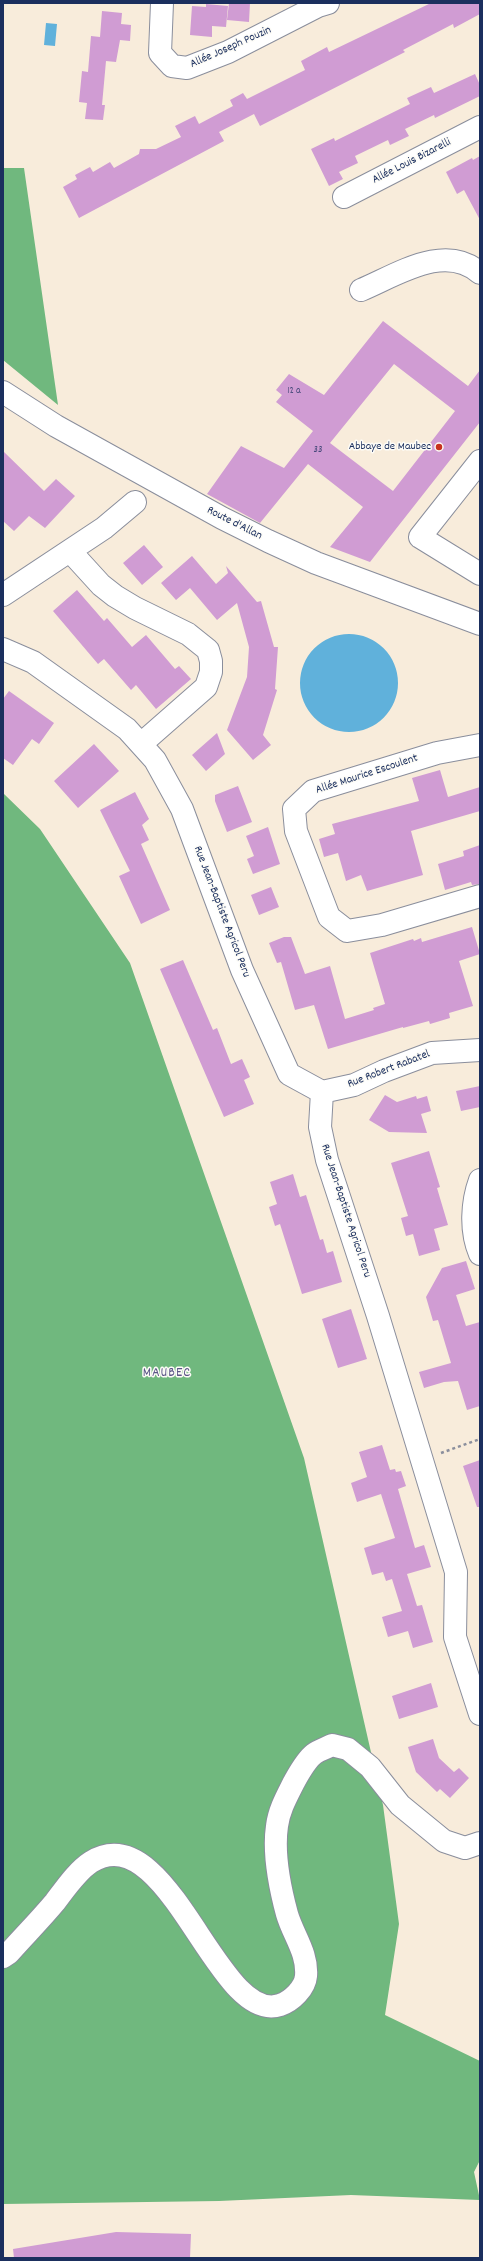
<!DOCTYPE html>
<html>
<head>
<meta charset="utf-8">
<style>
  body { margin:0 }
  #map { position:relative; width:483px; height:2261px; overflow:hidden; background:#f8ecdb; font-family:Dekko,sans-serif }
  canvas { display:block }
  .frame { position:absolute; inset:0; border:4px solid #1b2f5e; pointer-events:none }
</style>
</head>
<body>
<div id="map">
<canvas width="483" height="2261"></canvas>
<div class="frame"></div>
</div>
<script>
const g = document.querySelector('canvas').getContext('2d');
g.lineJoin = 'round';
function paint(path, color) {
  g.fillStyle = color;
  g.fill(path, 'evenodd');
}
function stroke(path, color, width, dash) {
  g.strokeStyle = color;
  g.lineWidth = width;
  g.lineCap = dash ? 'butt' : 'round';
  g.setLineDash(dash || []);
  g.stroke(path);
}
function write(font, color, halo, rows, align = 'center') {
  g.font = font + ' Dekko,sans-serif';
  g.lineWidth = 3;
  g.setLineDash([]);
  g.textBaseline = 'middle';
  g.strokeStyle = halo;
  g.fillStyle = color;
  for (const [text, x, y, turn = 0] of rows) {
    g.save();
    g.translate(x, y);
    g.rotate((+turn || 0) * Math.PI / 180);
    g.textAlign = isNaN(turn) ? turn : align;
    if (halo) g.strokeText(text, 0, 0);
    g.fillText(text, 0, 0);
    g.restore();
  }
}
paint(new Path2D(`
  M 3,168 L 24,168 L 58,405 L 3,360 Z
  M 3,793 L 40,829 L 130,963 L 304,1458 L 383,1805 L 399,1924 L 385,2015 L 480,2061 L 480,2160 L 474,2172 L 480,2200 L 351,2195 L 219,2201 L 3,2204 Z`), '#70b87e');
paint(new Path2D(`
  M 46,23 L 57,24 L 55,46 L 44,45 Z
  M300 683a49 49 0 1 1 98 0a49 49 0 1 1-98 0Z`), '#60b1db');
paint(new Path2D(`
  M 229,3 L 250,3 L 249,22 L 227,20 Z
  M 431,3 L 480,3 L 480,14 L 454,28 L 453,24 L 403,50 L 405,52 L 260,126 L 254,114 L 219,132 L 224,141 L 79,218 L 63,187 L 77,179 L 75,175 L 90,167 L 93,172 L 110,162 L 114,168 L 139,154 L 140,149 L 156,149 L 181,137 L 175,126 L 195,116 L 199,124 L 233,106 L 230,100 L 243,93 L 247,99 L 305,70 L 301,61 L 327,47 L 329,52 Z
  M 206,4 L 228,6 L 226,27 L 212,26 L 212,37 L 190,35 L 192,6 L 206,7 Z
  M 102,11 L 122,13 L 121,24 L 131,25 L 130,41 L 120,40 L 116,62 L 106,61 L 102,105 L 105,105 L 103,120 L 85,119 L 87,103 L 79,102 L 82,71 L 88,72 L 91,36 L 100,37 Z
  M 475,74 L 480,85 L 480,96 L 435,118 L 434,115 L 405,129 L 409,136 L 390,145 L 388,140 L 355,156 L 358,163 L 339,172 L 343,179 L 329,186 L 311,149 L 334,138 L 335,141 L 410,104 L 407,98 L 431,87 L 434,93 Z
  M 480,156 L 480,220 L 464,190 L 457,194 L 446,172 L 472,158 L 473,160 Z
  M 383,321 L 468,386 L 480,370 L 480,422 L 370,562 L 330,547 L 363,507 L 308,464 L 260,523 L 207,494 L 241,446 L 284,468 L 313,431 L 276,402 L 282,395 L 276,390 L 289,374 L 324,395 ZM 394,364 L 455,411 L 393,491 L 330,443 Z
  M 3,451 L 44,491 L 56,479 L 75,496 L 45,528 L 29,516 L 14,531 L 3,521 Z
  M 144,545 L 163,567 L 142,585 L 123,563 Z
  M 192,556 L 216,584 L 228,573 L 226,566 L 257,602 L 261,601 L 274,647 L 278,647 L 275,689 L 277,690 L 263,735 L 271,745 L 253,760 L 227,730 L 247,677 L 249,647 L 237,603 L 217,620 L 190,588 L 176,600 L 161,583 Z
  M 77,590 L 104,621 L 107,618 L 132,647 L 146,635 L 175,669 L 179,666 L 191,679 L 156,709 L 136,685 L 131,690 L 104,659 L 98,664 L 53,611 Z
  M 9,691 L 54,723 L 39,744 L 32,739 L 13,765 L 3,758 L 3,699 Z
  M 217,733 L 225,754 L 206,771 L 192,755 Z
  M 94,744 L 119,771 L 78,808 L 54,781 Z
  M 440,770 L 448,797 L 480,787 L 480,811 L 411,831 L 423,875 L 367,891 L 361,875 L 346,881 L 338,853 L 324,857 L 319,839 L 335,834 L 332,824 L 419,801 L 412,778 Z
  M 238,786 L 252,822 L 227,832 L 215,801 L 215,795 Z
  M 135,792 L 149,819 L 142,825 L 149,840 L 141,844 L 170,910 L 141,924 L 119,876 L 130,871 L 100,810 Z
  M 268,827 L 280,864 L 253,874 L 247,859 L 254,856 L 246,836 Z
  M 480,845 L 480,884 L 472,885 L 471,882 L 445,890 L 438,864 L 464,856 L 463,851 Z
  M 271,887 L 279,907 L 259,915 L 251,895 Z
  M 472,927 L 480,954 L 459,961 L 473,1006 L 449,1013 L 450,1018 L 430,1024 L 429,1021 L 403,1028 L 403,1027 L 328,1049 L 314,1005 L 295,1010 L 281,962 L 277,963 L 269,943 L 284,937 L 291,937 L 305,974 L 330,966 L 345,1019 L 374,1010 L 373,1008 L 385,1004 L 370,953 L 413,939 L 414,941 L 421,938 L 422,942 Z
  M 183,960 L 213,1030 L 217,1028 L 231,1064 L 242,1059 L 250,1077 L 244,1080 L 254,1104 L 224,1117 L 160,969 Z
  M 480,1086 L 480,1107 L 461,1111 L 456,1091 Z
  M 385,1095 L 397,1102 L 416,1096 L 417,1099 L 427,1096 L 431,1111 L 421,1114 L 427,1133 L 389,1132 L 369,1120 Z
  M 429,1151 L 440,1187 L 437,1188 L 448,1225 L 434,1229 L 440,1250 L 419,1256 L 413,1234 L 406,1236 L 401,1218 L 408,1216 L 391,1163 Z
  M 293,1174 L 300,1197 L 306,1195 L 320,1240 L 323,1239 L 327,1253 L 333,1251 L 342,1282 L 302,1294 L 280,1224 L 275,1226 L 269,1207 L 277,1204 L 270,1182 Z
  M 466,1261 L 475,1289 L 456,1295 L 466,1326 L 480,1322 L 480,1406 L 467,1410 L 458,1381 L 444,1382 L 424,1388 L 419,1372 L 451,1363 L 438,1320 L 433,1321 L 426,1297 L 442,1268 Z
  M 351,1309 L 367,1359 L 338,1368 L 322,1319 Z
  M 382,1445 L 390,1470 L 395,1469 L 396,1472 L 401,1471 L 406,1486 L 398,1489 L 415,1548 L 424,1545 L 431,1567 L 407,1574 L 417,1606 L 422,1605 L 433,1642 L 413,1648 L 408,1631 L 388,1637 L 382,1617 L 402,1611 L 392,1579 L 386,1581 L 383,1572 L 372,1575 L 364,1548 L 395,1538 L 381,1494 L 357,1502 L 351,1483 L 367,1477 L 359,1452 Z
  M 480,1460 L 480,1507 L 477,1507 L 463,1466 Z
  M 431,1683 L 438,1707 L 399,1719 L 392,1696 Z
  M 433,1739 L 439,1758 L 454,1772 L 459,1768 L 469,1778 L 450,1798 L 440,1789 L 437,1792 L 416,1772 L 408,1747 Z
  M 116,2232 L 191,2234 L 190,2258 L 14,2258 L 13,2249 Z`), '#d09cd3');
const minor = new Path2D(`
  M 162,3 L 160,53 L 172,66 L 187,68 L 228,52 L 318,6 L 328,3
  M 344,197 L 480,127
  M 361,290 C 397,275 445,242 480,273
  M 3,392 L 56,426 L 222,518 L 268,541 L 316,563 L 480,624
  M 480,461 L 420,537 L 480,574
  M 70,551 L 101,585 L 115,596 L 135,608 L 188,634 L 208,650 L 211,661 L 211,672 L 206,687 L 141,744
  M 3,595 L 104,528 L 135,502
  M 3,649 L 33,662 L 127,729 L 155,760 L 182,809 L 242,970 L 289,1074 L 322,1092
  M 480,745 L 437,753 L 313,791 L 294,809 L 296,831 L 329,917 L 347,931 L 382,925 L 480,896
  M 322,1092 L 320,1127 L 327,1160 L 378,1316 L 456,1572 L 455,1637 L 480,1714
  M 322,1092 L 354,1085 L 384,1071 L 432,1053 L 480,1050
  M 480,1180 C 472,1202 470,1231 480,1254
  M 3,1957 L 9,1953 C 24,1936 40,1920 55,1902 C 65,1889 77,1871 91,1862 C 169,1814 217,2026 280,2005 C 292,2001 305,1988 306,1976 C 308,1953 293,1935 287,1914 C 280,1888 273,1853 277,1826 C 279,1810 287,1796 294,1782 C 299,1773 306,1760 314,1754 C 319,1750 327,1748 332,1745 L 348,1749 L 370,1767 L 400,1805 L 444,1841 L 465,1848 L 480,1843`);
stroke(minor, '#8a8e9c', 24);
stroke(new Path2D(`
  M 441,1453 L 480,1439`), '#8a8e9c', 2.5, [3, 3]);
stroke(minor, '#fff', 22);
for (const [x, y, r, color] of [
  [439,447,4,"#c8321e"]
]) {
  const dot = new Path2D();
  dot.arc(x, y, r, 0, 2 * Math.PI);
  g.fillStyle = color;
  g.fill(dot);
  stroke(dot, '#fdfcf7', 1.5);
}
write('10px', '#484a7b', null, [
  ["12 a",294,392],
  ["33",318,451]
]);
write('12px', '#1b2f5e', '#fdfcf7', [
  ["Allée Joseph Pouzin",231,48,-24],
  ["Allée Louis Bizarelli",412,162,-27],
  ["Route d'Allan",234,524,27],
  ["Allée Maurice Escoulent",367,775,-18],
  ["Rue Jean-Baptiste Agricol Peru",221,912,69],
  ["Rue Robert Rabatel",389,1070,-21],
  ["Rue Jean-Baptiste Agricol Peru",345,1211,72]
]);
write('12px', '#1b2f5e', '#fdfcf7', [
  ["Abbaye de Maubec",431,447]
], 'right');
g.letterSpacing = '1px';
write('14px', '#5a5587', '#fdfcf7', [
  ["MAUBEC",167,1374]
]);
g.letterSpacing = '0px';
</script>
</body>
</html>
